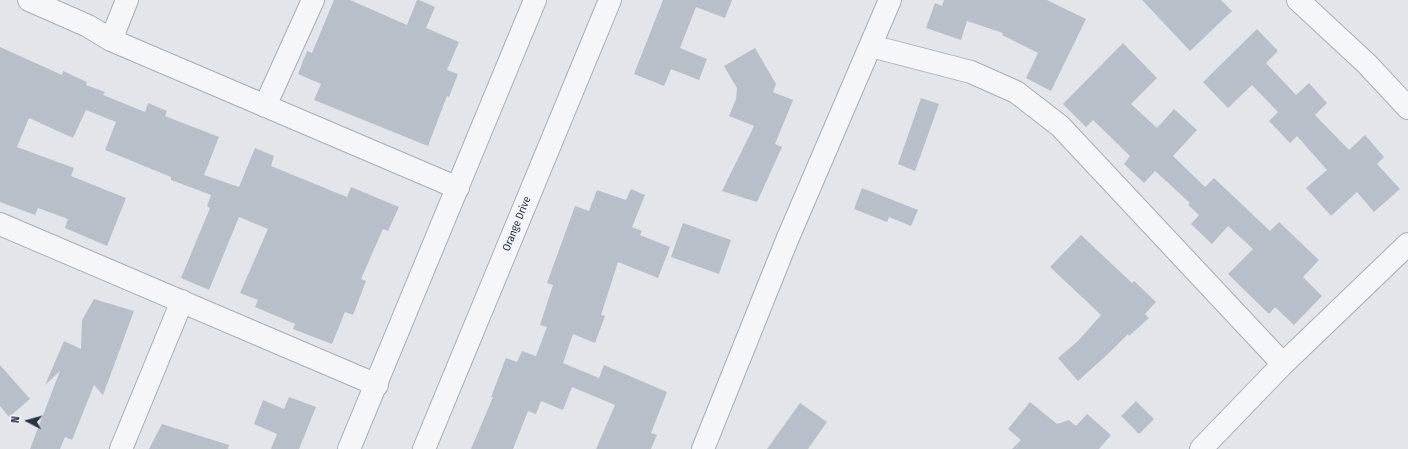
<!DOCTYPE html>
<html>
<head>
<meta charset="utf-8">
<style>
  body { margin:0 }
  #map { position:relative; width:1408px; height:449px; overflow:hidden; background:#e2e6eb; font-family:"Fira Sans Condensed",sans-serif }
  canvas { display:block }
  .north { position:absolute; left:8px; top:401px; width:40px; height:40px; -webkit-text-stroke:3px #f2f5f8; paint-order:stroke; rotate:276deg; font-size:11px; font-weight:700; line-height:16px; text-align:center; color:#2a3344 }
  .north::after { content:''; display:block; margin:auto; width:14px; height:18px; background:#2a3344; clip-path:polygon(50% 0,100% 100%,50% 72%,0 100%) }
</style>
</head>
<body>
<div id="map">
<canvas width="1408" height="449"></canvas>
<div class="north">N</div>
</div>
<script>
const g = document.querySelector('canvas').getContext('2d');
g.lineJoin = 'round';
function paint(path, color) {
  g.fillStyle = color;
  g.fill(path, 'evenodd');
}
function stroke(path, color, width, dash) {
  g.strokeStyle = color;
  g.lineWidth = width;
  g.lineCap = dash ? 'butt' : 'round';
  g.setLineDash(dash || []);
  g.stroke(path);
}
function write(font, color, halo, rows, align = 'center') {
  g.font = font + ' "Fira Sans Condensed",sans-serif';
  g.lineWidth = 3;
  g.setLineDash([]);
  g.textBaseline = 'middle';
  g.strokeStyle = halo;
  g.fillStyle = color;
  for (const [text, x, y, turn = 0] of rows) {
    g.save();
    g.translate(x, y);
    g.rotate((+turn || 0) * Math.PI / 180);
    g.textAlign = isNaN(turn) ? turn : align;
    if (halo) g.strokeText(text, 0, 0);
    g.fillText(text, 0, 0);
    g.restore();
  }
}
paint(new Path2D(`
  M 334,0 L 350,0 L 407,25 L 417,0 L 419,0 L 435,7 L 426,28 L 459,42 L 447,70 L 458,74 L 449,97 L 447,96 L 428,146 L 314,100 L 321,84 L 298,74 L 307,51 L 312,53 Z
  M 663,0 L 732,0 L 725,18 L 696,7 L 680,48 L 707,59 L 699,80 L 671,69 L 664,86 L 634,74 Z
  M 944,0 L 1047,0 L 1086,19 L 1051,91 L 1026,78 L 1038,53 L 1002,35 L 1003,33 L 967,21 L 961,40 L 926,28 L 935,3 L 942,6 Z
  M 1142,0 L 1221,0 L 1232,11 L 1190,51 Z
  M 1257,29 L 1278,51 L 1266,63 L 1296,95 L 1309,83 L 1327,103 L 1315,115 L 1349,150 L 1365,135 L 1384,157 L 1377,164 L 1400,189 L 1374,212 L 1357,192 L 1331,216 L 1306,188 L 1327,170 L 1297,136 L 1290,143 L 1269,121 L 1278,112 L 1252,85 L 1228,108 L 1203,82 Z
  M 1123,43 L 1157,78 L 1131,104 L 1157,128 L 1174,109 L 1197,130 L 1173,156 L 1205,187 L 1214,178 L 1270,231 L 1279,222 L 1319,260 L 1303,277 L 1322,296 L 1294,325 L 1275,307 L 1269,314 L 1228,274 L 1253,249 L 1228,226 L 1212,244 L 1191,224 L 1199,215 L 1188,205 L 1190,203 L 1155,171 L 1144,183 L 1124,164 L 1130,156 L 1093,120 L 1086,127 L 1063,104 Z
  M 0,47 L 62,75 L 63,71 L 87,82 L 86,85 L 105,92 L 103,95 L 145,112 L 148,103 L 167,111 L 165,116 L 219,137 L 204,175 L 239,187 L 255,148 L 274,156 L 271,166 L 347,197 L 351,187 L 399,207 L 388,231 L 383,229 L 361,279 L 366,281 L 353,315 L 345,312 L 332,344 L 293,329 L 295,324 L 255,307 L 258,300 L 240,293 L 268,229 L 239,217 L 209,290 L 181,278 L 210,208 L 207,206 L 211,195 L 171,180 L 171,177 L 105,150 L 116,122 L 86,110 L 73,138 L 29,118 L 17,147 L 74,168 L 71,176 L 126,198 L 107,246 L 65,228 L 68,219 L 38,208 L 35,215 L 0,202 Z
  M 755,48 L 776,84 L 773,92 L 793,100 L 775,144 L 782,147 L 757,202 L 722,191 L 754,126 L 729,116 L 736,99 L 737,88 L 724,66 Z
  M 921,98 L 939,104 L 915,171 L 898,164 Z
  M 862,188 L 918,210 L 911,226 L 889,217 L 887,222 L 854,209 Z
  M 631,189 L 645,195 L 632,227 L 642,231 L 640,235 L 670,247 L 658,278 L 618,262 L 601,315 L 605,316 L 595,343 L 573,334 L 563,363 L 599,378 L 604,365 L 667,392 L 651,433 L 657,435 L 651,449 L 596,449 L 615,405 L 572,387 L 563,410 L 541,401 L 536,414 L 528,411 L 513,449 L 471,449 L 493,397 L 491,397 L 506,358 L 517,362 L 522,351 L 536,356 L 547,327 L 540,325 L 553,285 L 547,283 L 575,206 L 589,211 L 597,190 L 626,200 Z
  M 683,223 L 731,240 L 719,274 L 671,257 Z
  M 1081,235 L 1132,283 L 1134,281 L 1156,302 L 1145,314 L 1149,318 L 1129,336 L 1128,334 L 1109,353 L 1078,381 L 1058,358 L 1078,341 L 1101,315 L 1050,267 Z
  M 94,299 L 134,311 L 103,395 L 94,385 L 72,440 L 65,437 L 60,449 L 30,449 L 60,371 L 45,385 L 64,341 L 81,349 L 82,320 Z
  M 0,365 L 30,399 L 9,417 L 0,406 Z
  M 289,397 L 316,407 L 299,449 L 271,449 L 277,434 L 254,424 L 263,400 L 284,409 Z
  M 1136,401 L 1154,419 L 1139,434 L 1121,416 Z
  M 1030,402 L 1057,424 L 1069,420 L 1076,426 L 1087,414 L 1111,435 L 1099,449 L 1012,449 L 1021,440 L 1008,429 Z
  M 800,403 L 827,422 L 808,449 L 767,449 Z
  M 162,424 L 229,445 L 228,449 L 149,449 Z`), '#b9bfc9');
const minor = new Path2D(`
  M 29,0 L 88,26 L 111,40 L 458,188
  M 1298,0 L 1367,64 L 1408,108
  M 111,40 L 127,0
  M 871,46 L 971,72 L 1016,92 L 1060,126 L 1283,364
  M 265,106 L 313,0
  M 0,224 L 377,385
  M 121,449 L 182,301
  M 349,449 L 535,0
  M 703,449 L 787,240 L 890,0
  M 1201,449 L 1283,364 L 1408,244`);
const tertiary = new Path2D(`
  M 424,449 L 610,0`);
stroke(minor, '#a7adb6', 24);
stroke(tertiary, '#a7adb6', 24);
stroke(minor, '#f5f6f9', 22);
stroke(tertiary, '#f5f6f9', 22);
write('11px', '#2a3344', '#f2f5f8', [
  ["Orange Drive",517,224,-68]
]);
</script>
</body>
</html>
